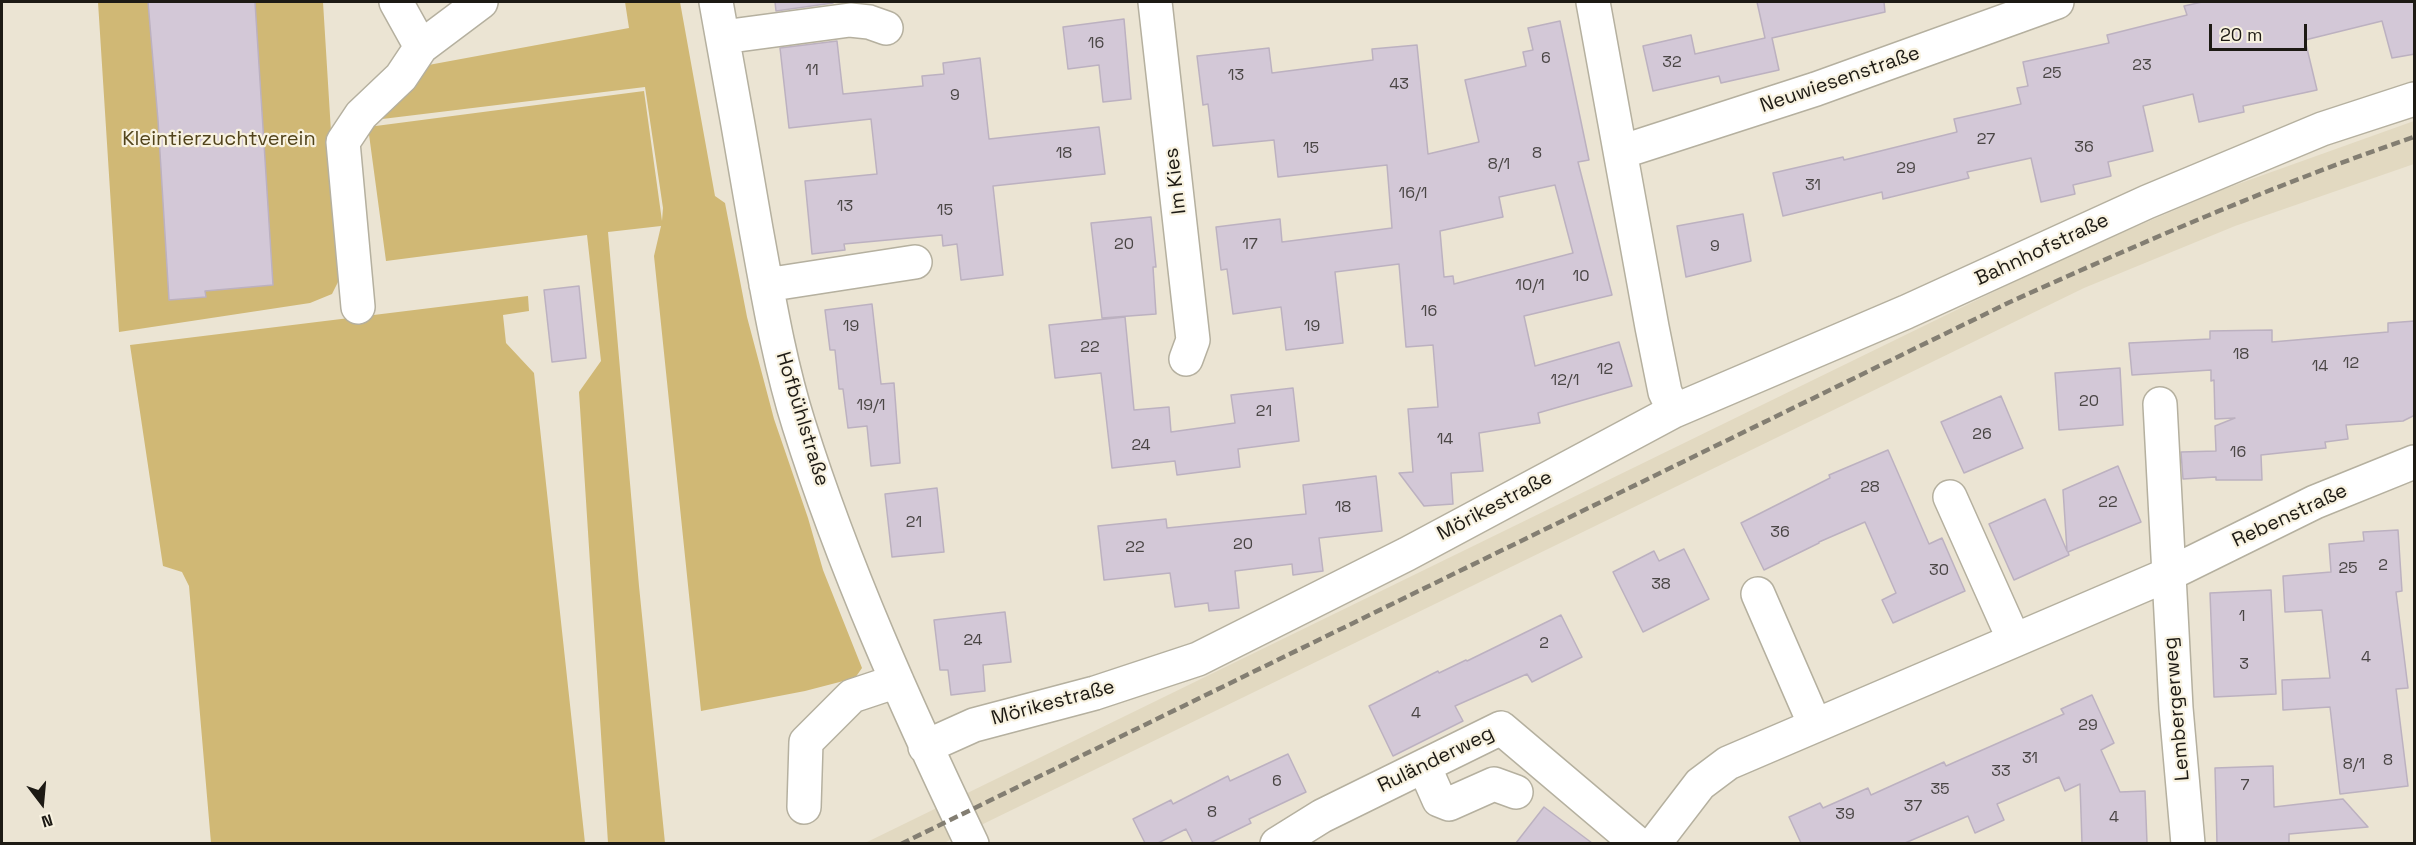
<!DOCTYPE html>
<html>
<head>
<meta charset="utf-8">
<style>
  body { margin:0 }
  #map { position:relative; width:2416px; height:845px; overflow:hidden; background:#ebe4d3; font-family:"Space Grotesk",sans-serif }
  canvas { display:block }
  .frame { position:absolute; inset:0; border:3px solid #1d1a14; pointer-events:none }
  .north { position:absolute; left:12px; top:773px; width:60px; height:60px; -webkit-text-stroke:4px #f8f2e0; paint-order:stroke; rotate:164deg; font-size:16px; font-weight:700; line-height:24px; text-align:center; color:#1d1a14 }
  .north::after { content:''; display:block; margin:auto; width:21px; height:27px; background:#1d1a14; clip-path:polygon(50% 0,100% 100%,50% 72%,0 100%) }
  .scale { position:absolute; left:2209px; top:24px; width:98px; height:27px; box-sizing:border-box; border:3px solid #1d1a14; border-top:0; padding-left:8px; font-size:18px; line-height:21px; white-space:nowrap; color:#1d1a14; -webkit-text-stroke:4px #f8f2e0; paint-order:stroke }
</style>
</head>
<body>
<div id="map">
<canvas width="2416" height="845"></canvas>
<div class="frame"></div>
<div class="north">N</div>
<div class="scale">20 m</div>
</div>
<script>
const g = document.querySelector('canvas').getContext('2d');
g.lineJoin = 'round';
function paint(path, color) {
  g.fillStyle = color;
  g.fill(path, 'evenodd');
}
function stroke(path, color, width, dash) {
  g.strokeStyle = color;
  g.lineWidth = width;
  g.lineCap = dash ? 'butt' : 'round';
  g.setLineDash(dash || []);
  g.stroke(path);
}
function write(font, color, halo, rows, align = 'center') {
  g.font = font + ' "Space Grotesk",sans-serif';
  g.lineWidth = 4.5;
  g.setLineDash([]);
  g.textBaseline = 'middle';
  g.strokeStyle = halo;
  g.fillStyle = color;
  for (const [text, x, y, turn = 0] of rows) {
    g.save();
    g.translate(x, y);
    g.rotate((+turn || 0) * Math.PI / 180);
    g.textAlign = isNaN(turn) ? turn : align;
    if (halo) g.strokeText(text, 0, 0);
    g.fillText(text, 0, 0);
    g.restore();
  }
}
paint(new Path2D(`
  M 2414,121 L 2414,164 L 2235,226 L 2084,288 L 944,843 L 863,844 L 2065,257 L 2224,189 Z`), '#e2d9c1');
paint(new Path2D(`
  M 98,2 L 323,2 L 340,278 L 332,294 L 310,303 L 119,332 Z
  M 625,2 L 680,2 L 715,196 L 725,203 L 747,317 L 774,419 L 808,518 L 823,570 L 862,668 L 855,678 L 805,691 L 701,711 L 654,256 L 661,226 L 608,232 L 639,586 L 665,843 L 608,843 L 579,392 L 601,361 L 587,235 L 386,261 L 368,127 L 644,91 L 662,221 L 663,208 L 645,87 L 374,120 L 423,66 L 629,28 Z
  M 528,296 L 529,311 L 503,315 L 506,343 L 534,373 L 585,843 L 211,843 L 189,586 L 182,572 L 163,566 L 130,345 Z`), '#d0b875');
const building = new Path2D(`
  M 148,2 L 255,2 L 273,285 L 205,291 L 206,297 L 169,300 L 158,120 Z
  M 775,2 L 833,2 L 833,3 L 776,11 Z
  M 1757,2 L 1884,2 L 1885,12 L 1772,38 L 1779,70 L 1721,83 L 1719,76 L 1653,91 L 1643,46 L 1691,35 L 1695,54 L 1765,38 Z
  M 2202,2 L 2415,2 L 2415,54 L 2392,58 L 2382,21 L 2305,40 L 2317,90 L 2243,106 L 2244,112 L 2199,122 L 2193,94 L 2143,106 L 2153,151 L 2108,162 L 2111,176 L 2073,185 L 2075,194 L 2041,202 L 2031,158 L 1967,172 L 1969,178 L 1883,199 L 1882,192 L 1783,216 L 1773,173 L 1843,157 L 1844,160 L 1957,132 L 1954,119 L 2021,104 L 2017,88 L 2028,86 L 2023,62 L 2109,43 L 2107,35 L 2187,15 L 2184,6 Z
  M 1124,19 L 1131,99 L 1103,102 L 1099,65 L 1068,69 L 1063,27 Z
  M 1560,21 L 1589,160 L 1578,162 L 1612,295 L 1524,316 L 1535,366 L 1619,342 L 1632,386 L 1538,413 L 1540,423 L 1479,433 L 1483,471 L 1451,473 L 1453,504 L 1424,506 L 1399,473 L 1413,472 L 1408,409 L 1438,407 L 1433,345 L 1406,347 L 1399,264 L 1335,272 L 1343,343 L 1286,350 L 1281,307 L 1233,314 L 1227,269 L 1221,270 L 1216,227 L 1280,219 L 1282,242 L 1392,228 L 1387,165 L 1278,177 L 1274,140 L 1213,146 L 1208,104 L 1203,105 L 1197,56 L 1269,48 L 1272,73 L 1373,60 L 1372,49 L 1417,45 L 1428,154 L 1479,142 L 1465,80 L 1526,66 L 1523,52 L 1533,50 L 1528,28 ZM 1555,185 L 1573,253 L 1454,284 L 1453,276 L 1444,277 L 1440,231 L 1503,217 L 1499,197 Z
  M 837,41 L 843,94 L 923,86 L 922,76 L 944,74 L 943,63 L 980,58 L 989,139 L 1099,127 L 1105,174 L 993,186 L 1003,275 L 961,280 L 957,244 L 943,246 L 942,235 L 844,244 L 845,250 L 812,254 L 805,181 L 877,174 L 871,119 L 789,128 L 780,48 Z
  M 1743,214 L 1751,261 L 1686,277 L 1677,226 Z
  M 1151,217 L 1156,267 L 1153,267 L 1156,314 L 1102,318 L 1091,223 Z
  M 579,286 L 586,358 L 552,362 L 544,290 Z
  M 872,304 L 881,384 L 894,383 L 900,463 L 871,466 L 867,426 L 848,428 L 843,389 L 839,389 L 835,350 L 830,350 L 825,310 Z
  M 1125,317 L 1134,410 L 1169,407 L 1171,432 L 1235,423 L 1231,395 L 1293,388 L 1299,441 L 1238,449 L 1240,467 L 1177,475 L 1175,461 L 1112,468 L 1101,373 L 1055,378 L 1049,325 Z
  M 2415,321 L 2415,415 L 2403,421 L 2346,425 L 2348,439 L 2325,442 L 2326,448 L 2261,455 L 2262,480 L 2216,480 L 2216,477 L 2183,479 L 2181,452 L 2216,451 L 2215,426 L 2235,418 L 2215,419 L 2214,380 L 2211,381 L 2211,370 L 2132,375 L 2129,343 L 2210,339 L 2210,331 L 2272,330 L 2272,342 L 2388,332 L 2388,323 Z
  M 2120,368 L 2123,425 L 2059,430 L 2055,373 Z
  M 2001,396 L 2023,448 L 1964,473 L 1941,422 Z
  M 1888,450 L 1929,544 L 1942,538 L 1965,591 L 1893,623 L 1882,600 L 1896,593 L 1865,522 L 1819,542 L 1819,543 L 1764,570 L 1741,523 L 1830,478 L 1829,475 Z
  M 2118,466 L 2141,522 L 2068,552 L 2069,555 L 2014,580 L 1989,524 L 2045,499 L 2067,551 L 2063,490 Z
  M 1376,476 L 1382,531 L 1319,538 L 1323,571 L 1293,575 L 1292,564 L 1235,571 L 1239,608 L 1209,611 L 1208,603 L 1175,607 L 1170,573 L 1104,580 L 1098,526 L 1166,519 L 1167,528 L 1306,514 L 1303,485 Z
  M 937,488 L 944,552 L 892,557 L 885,494 Z
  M 2398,530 L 2402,591 L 2396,592 L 2408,688 L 2396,689 L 2408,786 L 2340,794 L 2330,707 L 2283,710 L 2282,680 L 2330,678 L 2322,610 L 2285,612 L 2283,576 L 2331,572 L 2329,544 L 2364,541 L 2363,532 Z
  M 1684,549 L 1709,599 L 1643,632 L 1613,572 L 1654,551 L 1659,561 Z
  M 2271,590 L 2276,694 L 2214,697 L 2210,593 Z
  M 1005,612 L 1011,662 L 983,665 L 985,691 L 951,695 L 948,670 L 940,670 L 934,620 Z
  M 1561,615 L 1582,657 L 1532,682 L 1527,674 L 1455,706 L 1463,721 L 1393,756 L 1369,706 L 1438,671 L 1439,673 L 1466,660 L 1467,661 Z
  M 2092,695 L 2114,743 L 2101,750 L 2120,792 L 2145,791 L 2147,843 L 2082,843 L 2080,784 L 2065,791 L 2059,777 L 1997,804 L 2004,820 L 1975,833 L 1968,816 L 1905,843 L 1801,843 L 1789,817 L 1820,803 L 1823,808 L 1868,788 L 1871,795 L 1944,762 L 1946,766 L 2064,714 L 2061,709 Z
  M 1288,754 L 1306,792 L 1249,819 L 1251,823 L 1210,843 L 1193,843 L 1186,829 L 1158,843 L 1145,843 L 1133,819 L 1171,800 L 1173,804 L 1228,776 L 1230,781 Z
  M 2273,766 L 2274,807 L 2343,799 L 2368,827 L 2289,834 L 2289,843 L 2217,843 L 2215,768 Z
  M 1544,807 L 1592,843 L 1516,843 Z`);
paint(building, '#d3c8d7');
stroke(building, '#bcb1c0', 1.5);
const minor = new Path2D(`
  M 396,2 L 421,47 L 481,2
  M 716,2 C 730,78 743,153 756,229 C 768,294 779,362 799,425 C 844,568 907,708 972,844
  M 1155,2 L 1193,340 L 1186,359
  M 1593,2 L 1652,327 L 1665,392 L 1674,411
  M 723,37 L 850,20 L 869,22 L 886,28
  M 1621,152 L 1816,89 L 2057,2
  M 766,285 L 915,262
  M 358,307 L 343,142 L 361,115 L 401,77 L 421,47
  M 2160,404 L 2176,708 L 2188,844
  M 1950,497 L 2014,640
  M 1758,594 L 1815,725
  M 925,747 L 974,725 L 1095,693 L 1198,659 L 1407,554 L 1674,411 L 1906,312 L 2147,202 L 2322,129 L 2414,99
  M 1424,766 L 1439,800 L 1449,804 L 1494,784 L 1516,792
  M 804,807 L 806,742 L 852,696 L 897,681
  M 1277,844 L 1322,816 L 1501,728 L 1638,844
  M 1654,844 L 1700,784 L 1728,763 L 2167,575 L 2315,502 L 2414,462`);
stroke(minor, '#b5b09f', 36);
stroke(minor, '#fff', 33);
stroke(new Path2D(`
  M 901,844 L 2010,302 C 2143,242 2276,184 2414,137`), '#837e72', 4.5, [9, 4.5]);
write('16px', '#4a4645', null, [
  ["16",1096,44],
  ["6",1546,59],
  ["32",1672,63],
  ["23",2142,66],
  ["11",812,71],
  ["25",2052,74],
  ["13",1236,76],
  ["43",1399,85],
  ["9",955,96],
  ["27",1986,140],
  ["36",2084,148],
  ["15",1311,149],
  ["18",1064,154],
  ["8",1537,154],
  ["8/1",1499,165],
  ["29",1906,169],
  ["31",1813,186],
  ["16/1",1413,194],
  ["13",845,207],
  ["15",945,211],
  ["20",1124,245],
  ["17",1250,245],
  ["9",1715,247],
  ["10",1581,277],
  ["10/1",1530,286],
  ["16",1429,312],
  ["19",851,327],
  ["19",1312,327],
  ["22",1090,348],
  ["18",2241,355],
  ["12",2351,364],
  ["14",2320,367],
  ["12",1605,370],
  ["12/1",1565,381],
  ["20",2089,402],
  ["19/1",871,406],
  ["21",1264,412],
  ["26",1982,435],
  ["14",1445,440],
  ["24",1141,446],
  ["16",2238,453],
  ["28",1870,488],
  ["22",2108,503],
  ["18",1343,508],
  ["21",914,523],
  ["36",1780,533],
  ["20",1243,545],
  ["22",1135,548],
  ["2",2383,566],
  ["25",2348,569],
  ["30",1939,571],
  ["38",1661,585],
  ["1",2242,617],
  ["24",973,641],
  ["2",1544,644],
  ["4",2366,658],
  ["3",2244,665],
  ["4",1416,714],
  ["29",2088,726],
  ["31",2030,759],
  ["8",2388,761],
  ["8/1",2354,765],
  ["33",2001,772],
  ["6",1277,782],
  ["7",2245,786],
  ["35",1940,790],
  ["37",1913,807],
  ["8",1212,813],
  ["39",1845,815],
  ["4",2114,818]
]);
write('20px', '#1d1a14', '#f8f2e0', [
  ["Neuwiesenstraße",1840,80,-19],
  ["Im Kies",1176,181,-97],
  ["Bahnhofstraße",2042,250,-25],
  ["Hofbühlstraße",802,419,73],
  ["Mörikestraße",1495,506,-28],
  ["Rebenstraße",2290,516,-25],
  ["Mörikestraße",1053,703,-15],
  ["Lembergerweg",2177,709,-95],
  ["Ruländerweg",1436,760,-26]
]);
write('20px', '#51431b', '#f8f2e0', [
  ["Kleintierzuchtverein",219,140]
]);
</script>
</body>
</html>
